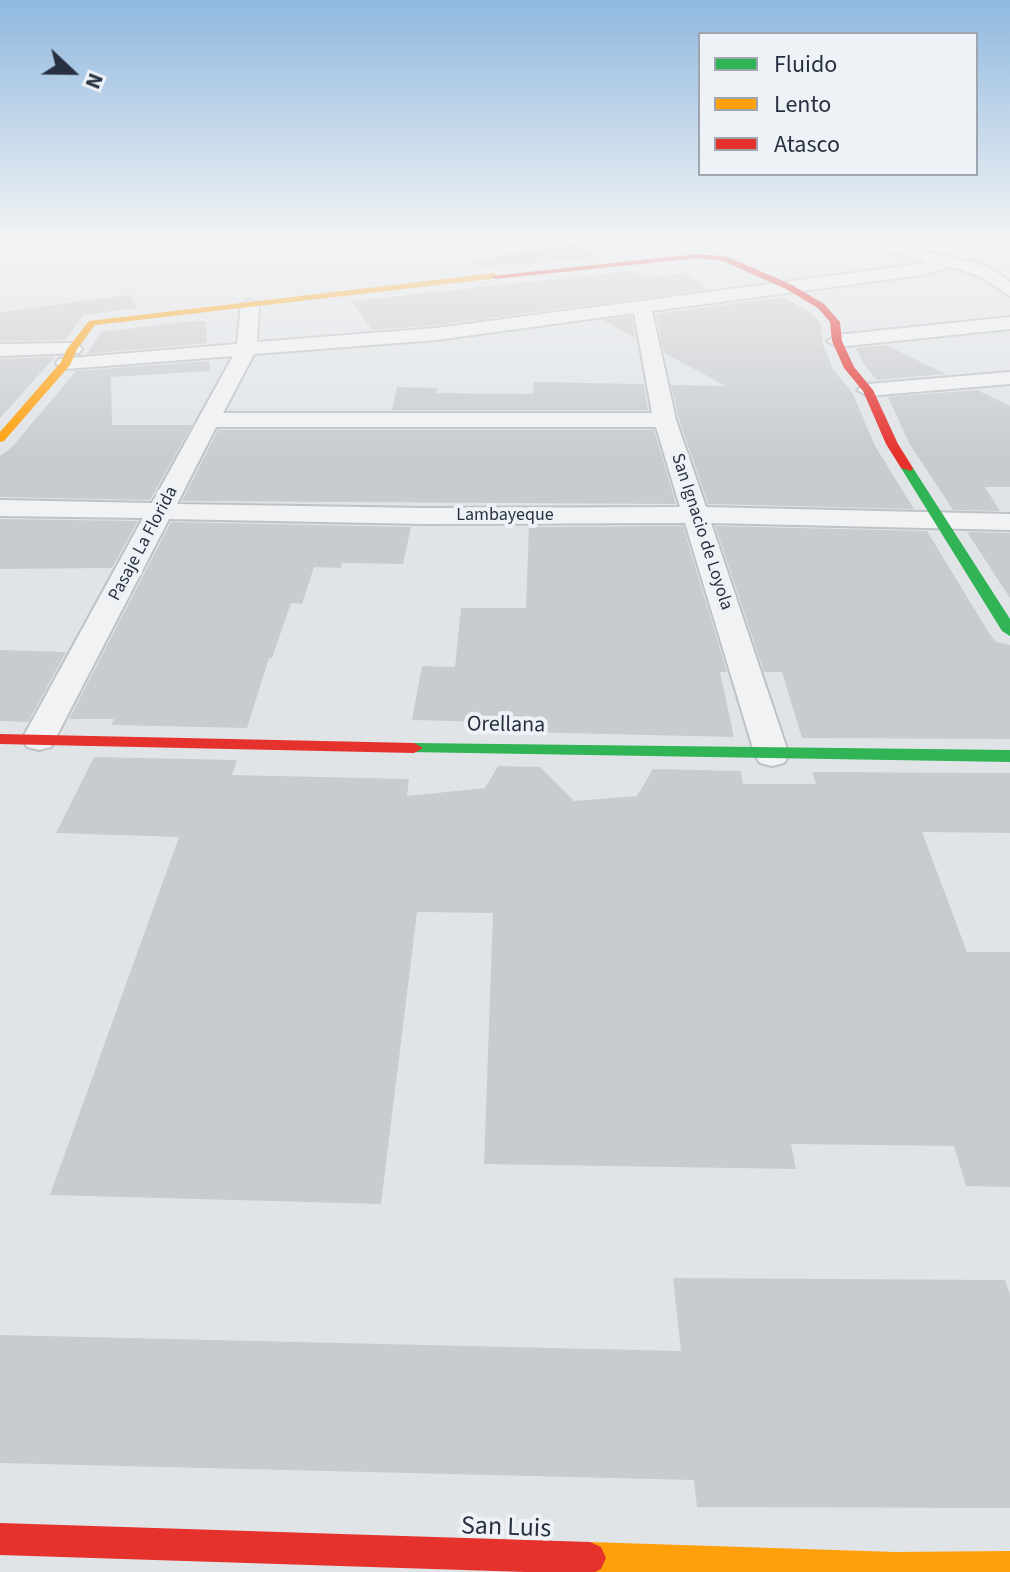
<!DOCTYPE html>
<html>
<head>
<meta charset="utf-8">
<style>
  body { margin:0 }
  #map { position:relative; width:1010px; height:1572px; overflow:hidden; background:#e1e4e7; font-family:"Source Sans 3",sans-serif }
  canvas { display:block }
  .legend { position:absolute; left:698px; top:32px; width:280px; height:144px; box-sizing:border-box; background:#eef2f7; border:2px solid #9ea5ae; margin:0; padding:10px 14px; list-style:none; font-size:24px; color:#273141 }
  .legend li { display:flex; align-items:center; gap:16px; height:40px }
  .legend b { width:40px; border:2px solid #9ea5ae }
  .north { position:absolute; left:32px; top:32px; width:80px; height:80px; -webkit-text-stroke:6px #eef2f7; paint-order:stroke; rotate:112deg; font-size:22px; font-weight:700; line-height:32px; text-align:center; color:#273141 }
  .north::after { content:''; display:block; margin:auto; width:28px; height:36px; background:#273141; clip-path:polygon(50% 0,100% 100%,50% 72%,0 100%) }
</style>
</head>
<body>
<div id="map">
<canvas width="1010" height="1572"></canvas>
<ul class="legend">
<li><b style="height:10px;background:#30b455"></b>Fluido</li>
<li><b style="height:10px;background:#ff9f0a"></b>Lento</li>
<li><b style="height:10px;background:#e5322d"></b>Atasco</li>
</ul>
<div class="north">N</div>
</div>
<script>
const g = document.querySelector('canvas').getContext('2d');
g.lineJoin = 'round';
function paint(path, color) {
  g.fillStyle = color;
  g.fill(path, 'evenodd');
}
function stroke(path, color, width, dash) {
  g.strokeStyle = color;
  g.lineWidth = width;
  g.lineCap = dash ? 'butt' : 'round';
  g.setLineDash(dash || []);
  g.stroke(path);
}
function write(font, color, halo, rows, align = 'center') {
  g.font = font + ' "Source Sans 3",sans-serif';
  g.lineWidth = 8;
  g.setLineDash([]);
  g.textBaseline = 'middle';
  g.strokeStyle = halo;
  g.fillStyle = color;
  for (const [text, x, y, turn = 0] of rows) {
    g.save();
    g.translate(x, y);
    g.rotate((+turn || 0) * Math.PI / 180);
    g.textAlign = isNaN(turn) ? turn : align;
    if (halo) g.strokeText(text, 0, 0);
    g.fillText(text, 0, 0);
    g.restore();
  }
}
paint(new Path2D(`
  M 573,244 L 600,257 L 478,268 L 484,268 L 472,261 Z
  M 632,271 L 646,278 L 684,273 L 710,289 L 436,325 L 372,330 L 352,301 Z
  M 130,295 L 138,308 L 84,315 L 65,340 L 0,341 L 0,312 Z
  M 783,297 L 811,313 L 821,324 L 822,342 L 833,369 L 853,394 L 875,446 L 914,509 L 708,504 L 679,419 L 671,385 L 726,386 L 664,353 L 656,314 Z
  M 632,316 L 635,338 L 603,320 Z
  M 192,321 L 206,321 L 207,343 L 87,354 L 101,332 Z
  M 886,345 L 892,348 L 946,374 L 877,380 L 863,363 L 856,348 Z
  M 54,357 L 53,359 L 0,418 L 0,359 Z
  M 209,361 L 210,371 L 111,377 L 112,425 L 192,425 L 150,500 L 0,497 L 0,456 L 12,447 L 76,371 Z
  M 534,382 L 644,384 L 648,410 L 392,410 L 397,387 L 437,388 L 436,393 L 533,394 Z
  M 977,390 L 1010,406 L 1010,487 L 985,487 L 1000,511 L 953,510 L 909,443 L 888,397 Z
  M 218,430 L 654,430 L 676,504 L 182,501 Z
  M 0,519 L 138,521 L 112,568 L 0,569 Z
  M 171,522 L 411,527 L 403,564 L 342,563 L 341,568 L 314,567 L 302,604 L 291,603 L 272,658 L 269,658 L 247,728 L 111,725 L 114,719 L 69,719 Z
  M 683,526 L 727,672 L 720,672 L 734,737 L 520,732 L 526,723 L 412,720 L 422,666 L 455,667 L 461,608 L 526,608 L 529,527 Z
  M 715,526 L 927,531 L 989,633 L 996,642 L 1010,645 L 1010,739 L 802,738 L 782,672 L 764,672 Z
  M 967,532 L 1010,533 L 1010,598 Z
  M 0,650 L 66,652 L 28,722 L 0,721 Z
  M 94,757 L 237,760 L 232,775 L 409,779 L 407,796 L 485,788 L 498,766 L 540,767 L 574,801 L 637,796 L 653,769 L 741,771 L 743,784 L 816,784 L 812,772 L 1010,773 L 1010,833 L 922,832 L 967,952 L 1010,952 L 1010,1187 L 966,1186 L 954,1146 L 791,1144 L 796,1169 L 484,1164 L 493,913 L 417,912 L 381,1204 L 50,1195 L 179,837 L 56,833 Z
  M 673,1278 L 1005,1280 L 1010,1295 L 1010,1508 L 697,1507 L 694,1480 L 0,1463 L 0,1335 L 681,1351 Z`), '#c9cccf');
const street = new Path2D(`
  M 859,234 C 884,234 897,244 920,251 C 951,259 985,259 1010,282 L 1010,296 L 981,277 L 959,269 L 949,267 L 922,275 L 652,311 L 676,420 L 706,507 L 1010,514 L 1010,530 L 711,523 L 789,755 L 784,763 L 772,766 L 760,763 L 755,755 L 685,523 L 425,524 L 169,519 L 51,747 L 39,750 L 27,747 L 22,739 L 143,518 L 0,516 L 0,500 L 152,503 L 233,356 L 66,369 L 59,367 L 56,363 L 59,359 L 237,344 L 241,305 L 250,300 L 259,305 L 257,342 L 436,328 L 928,263 L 891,252 ZM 634,313 L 652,413 L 223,413 L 254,354 L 436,340 ZM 216,427 L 656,427 L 680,507 L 425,508 L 177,504 Z
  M 1010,317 L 1010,329 L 837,347 L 827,341 L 837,335 Z
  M 72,343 L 79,345 L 82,349 L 79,353 L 0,356 L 0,344 Z
  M 1010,372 L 1010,384 L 868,396 L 857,390 L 868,384 Z`);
stroke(street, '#bfc2c5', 4);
paint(street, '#f1f2f3');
paint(new Path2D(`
  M 907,464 L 913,468 L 1010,619 L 1010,636 L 1002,631 L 901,468 Z
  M 414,743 L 1010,750 L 1010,762 L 408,752 L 405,748 Z`), '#30b455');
paint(new Path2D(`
  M 495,273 L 498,278 L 95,325 L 77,349 L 70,365 L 4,441 L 0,442 L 0,432 L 61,362 L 67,349 L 89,321 Z
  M 590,1542 L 895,1552 L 1010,1551 L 1010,1572 L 585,1572 L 579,1569 L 574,1558 L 579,1547 Z`), '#ff9f0a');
paint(new Path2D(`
  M 698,254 L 728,257 L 792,285 L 824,304 L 840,322 L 842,341 L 854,367 L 873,390 L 898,444 L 913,468 L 911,471 L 901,468 L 886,444 L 863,391 L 844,368 L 832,341 L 830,322 L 818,308 L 786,289 L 723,261 L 698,258 L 495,279 L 491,276 Z
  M 0,734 L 414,743 L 423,748 L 414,753 L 0,744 Z
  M 0,1523 L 590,1542 L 601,1547 L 606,1558 L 601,1569 L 595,1572 L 525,1572 L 0,1555 Z`), '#e5322d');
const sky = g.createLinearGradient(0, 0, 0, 454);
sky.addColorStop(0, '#90b9e0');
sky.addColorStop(0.52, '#f2f3f4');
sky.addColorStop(1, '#f2f3f400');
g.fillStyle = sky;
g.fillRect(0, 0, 1010, 454);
write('18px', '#273141', '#eef2f7', [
  ["Lambayeque",505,516],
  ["San Ignacio de Loyola",701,532,72],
  ["Pasaje La Florida",144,544,-62]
]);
write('22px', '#273141', '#eef2f7', [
  ["Orellana",506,726,1]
]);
write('26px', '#273141', '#eef2f7', [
  ["San Luis",506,1529,2]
]);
</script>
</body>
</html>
